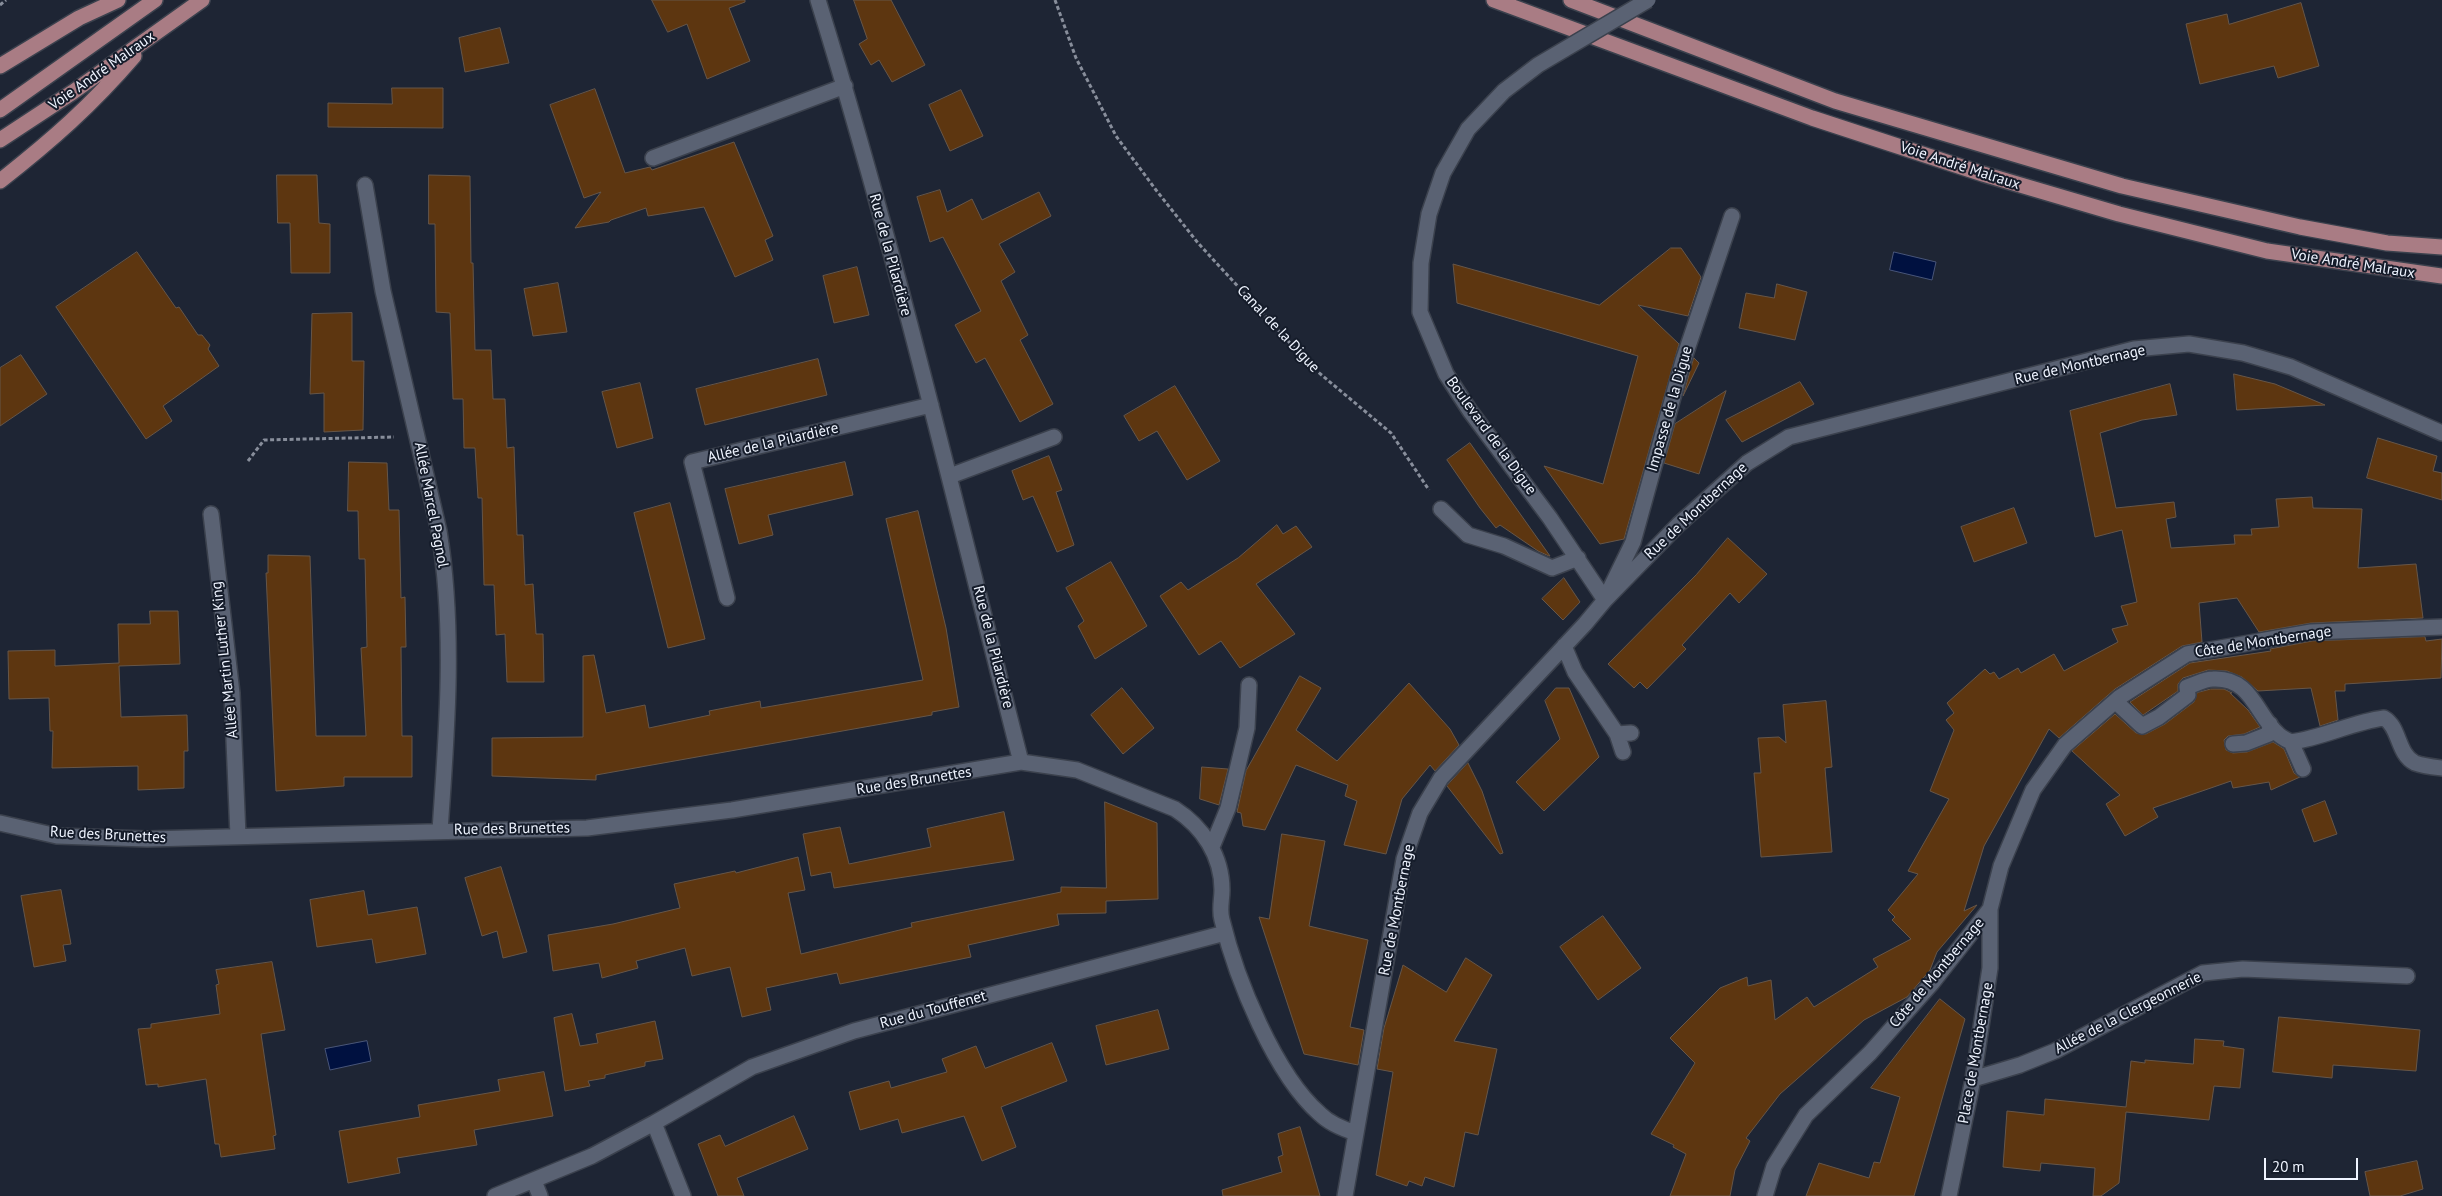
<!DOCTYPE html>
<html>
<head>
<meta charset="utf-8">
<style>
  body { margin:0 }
  #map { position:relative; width:2442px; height:1196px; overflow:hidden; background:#1e2534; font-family:"PT Sans",sans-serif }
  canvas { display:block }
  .scale { position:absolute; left:2264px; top:1158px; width:94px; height:22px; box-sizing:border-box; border:2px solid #eff4ff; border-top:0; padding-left:6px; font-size:15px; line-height:18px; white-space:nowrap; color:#eff4ff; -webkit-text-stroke:4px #151c2a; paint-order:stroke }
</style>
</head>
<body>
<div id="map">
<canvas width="2442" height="1196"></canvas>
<div class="scale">20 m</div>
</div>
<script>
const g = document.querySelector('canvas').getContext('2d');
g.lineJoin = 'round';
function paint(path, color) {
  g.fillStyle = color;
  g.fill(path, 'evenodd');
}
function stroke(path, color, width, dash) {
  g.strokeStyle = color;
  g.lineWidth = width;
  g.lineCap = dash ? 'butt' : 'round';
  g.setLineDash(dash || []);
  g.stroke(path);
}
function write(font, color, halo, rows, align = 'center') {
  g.font = font + ' "PT Sans",sans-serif';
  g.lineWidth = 4;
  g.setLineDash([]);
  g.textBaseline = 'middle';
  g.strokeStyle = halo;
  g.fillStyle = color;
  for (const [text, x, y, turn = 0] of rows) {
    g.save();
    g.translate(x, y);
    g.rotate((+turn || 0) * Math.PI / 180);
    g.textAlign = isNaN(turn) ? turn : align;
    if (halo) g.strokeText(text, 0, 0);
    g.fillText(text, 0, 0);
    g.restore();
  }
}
const water = new Path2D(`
  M 1894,252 L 1936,262 L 1932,280 L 1890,270 Z
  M 367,1041 L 371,1061 L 330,1070 L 325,1049 Z`);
paint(water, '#001140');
stroke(water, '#485579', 1);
const building = new Path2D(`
  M 652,0 L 745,0 L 745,2 L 729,8 L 750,61 L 707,79 L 687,24 L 668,32 Z
  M 854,0 L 891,0 L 925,65 L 892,82 L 879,60 L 871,65 L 859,44 L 867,39 Z
  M 2301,3 L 2319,66 L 2278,78 L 2274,66 L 2200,84 L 2186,24 L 2227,14 L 2229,24 Z
  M 500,28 L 509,63 L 465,72 L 459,38 Z
  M 392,88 L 443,88 L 443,128 L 328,127 L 328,103 L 392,104 Z
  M 595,89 L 625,173 L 650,167 L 652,170 L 734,142 L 773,236 L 765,240 L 773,260 L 735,277 L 704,207 L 648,216 L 646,208 L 611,220 L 609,222 L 575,228 L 601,192 L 584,198 L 550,105 Z
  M 961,90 L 983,136 L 950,151 L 929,105 Z
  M 277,175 L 317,175 L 319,223 L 330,224 L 330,273 L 291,273 L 290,223 L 278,223 Z
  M 429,175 L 470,176 L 471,263 L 473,263 L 475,350 L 491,350 L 493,399 L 505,399 L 507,448 L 514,447 L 517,535 L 523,535 L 525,585 L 533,584 L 536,634 L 543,634 L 544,682 L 507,682 L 505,634 L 496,635 L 494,585 L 484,585 L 482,498 L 478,498 L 475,448 L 464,448 L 463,399 L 453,399 L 450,313 L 436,312 L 435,224 L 429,224 Z
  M 940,190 L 947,212 L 972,199 L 982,220 L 1039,192 L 1051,216 L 999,244 L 1015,272 L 1001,281 L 1028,335 L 1020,340 L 1053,404 L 1020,422 L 985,358 L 976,363 L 955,325 L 981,311 L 943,237 L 930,242 L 917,197 Z
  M 1671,248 L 1681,248 L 1701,277 L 1688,316 L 1638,305 L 1679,344 L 1624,539 L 1600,544 L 1544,466 L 1603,484 L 1638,356 L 1457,303 L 1453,264 L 1599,305 Z
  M 137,252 L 176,308 L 179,307 L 198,335 L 202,335 L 210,345 L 208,349 L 219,366 L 163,406 L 172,421 L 146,439 L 56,307 Z
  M 857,267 L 869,315 L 834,323 L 823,276 Z
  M 558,283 L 567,332 L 533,336 L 524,289 Z
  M 1777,284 L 1807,292 L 1795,340 L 1739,328 L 1746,293 L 1774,298 Z
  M 352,313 L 352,361 L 364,361 L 363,430 L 324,432 L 324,393 L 310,394 L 312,314 Z
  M 21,355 L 47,394 L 0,426 L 0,368 Z
  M 1694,358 L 1699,363 L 1683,396 L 1692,364 Z
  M 818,359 L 827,395 L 705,425 L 696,389 Z
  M 2234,374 L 2275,384 L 2325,405 L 2237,410 Z
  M 1800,382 L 1814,404 L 1742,442 L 1726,420 Z
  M 640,383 L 653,438 L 617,448 L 602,392 Z
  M 2170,384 L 2177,415 L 2142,420 L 2100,433 L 2116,508 L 2174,502 L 2176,517 L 2166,519 L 2171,548 L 2235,544 L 2234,535 L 2252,535 L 2251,529 L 2279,527 L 2276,499 L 2312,497 L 2313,508 L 2362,509 L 2358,568 L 2416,564 L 2423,618 L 2311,623 L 2259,632 L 2237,598 L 2199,603 L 2202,642 L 2182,646 L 2115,689 L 2059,738 L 2049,729 L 1984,846 L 1964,911 L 1977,905 L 1937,952 L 1930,970 L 1907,997 L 1864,1020 L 1780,1094 L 1746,1138 L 1750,1141 L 1735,1170 L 1730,1196 L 1670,1196 L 1686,1154 L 1673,1147 L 1674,1145 L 1651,1134 L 1695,1063 L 1670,1038 L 1720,988 L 1747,977 L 1748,986 L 1771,980 L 1775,1020 L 1807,997 L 1814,1007 L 1878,967 L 1873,959 L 1911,939 L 1892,920 L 1895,917 L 1888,910 L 1918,874 L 1908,871 L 1949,799 L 1930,791 L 1954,730 L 1946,720 L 1954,713 L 1947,703 L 1985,669 L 1990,674 L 1994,672 L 1999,679 L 2018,668 L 2021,673 L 2054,654 L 2064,671 L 2118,642 L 2112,629 L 2128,625 L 2121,606 L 2137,602 L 2122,530 L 2095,537 L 2070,411 Z
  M 1175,386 L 1220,461 L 1187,480 L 1157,431 L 1139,441 L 1124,416 Z
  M 1726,391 L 1699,474 L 1664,463 L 1675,424 Z
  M 2378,438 L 2437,456 L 2433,471 L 2442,473 L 2442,500 L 2367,478 Z
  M 1470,443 L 1550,556 L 1549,556 L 1538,551 L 1500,525 L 1496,528 L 1480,508 L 1447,460 Z
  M 1049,456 L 1062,490 L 1056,492 L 1074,545 L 1057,552 L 1033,496 L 1023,500 L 1012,471 Z
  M 349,462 L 387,463 L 389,510 L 399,510 L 401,598 L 405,597 L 406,647 L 401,647 L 402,736 L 412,736 L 412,777 L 344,777 L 344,786 L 276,791 L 266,573 L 268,573 L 268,555 L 310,556 L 316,736 L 366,736 L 361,648 L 367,647 L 365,559 L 359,559 L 358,511 L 348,511 Z
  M 845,462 L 853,495 L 768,515 L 773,535 L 739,544 L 725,489 Z
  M 670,503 L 705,639 L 668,648 L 634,513 Z
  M 2014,508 L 2027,543 L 1974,562 L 1961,527 Z
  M 918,511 L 946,628 L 959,707 L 932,712 L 932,715 L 596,775 L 596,780 L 492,776 L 492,738 L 583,737 L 583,656 L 594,655 L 606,713 L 645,705 L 649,728 L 710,715 L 709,711 L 760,701 L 761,708 L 923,680 L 886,519 Z
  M 1277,525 L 1283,534 L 1296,526 L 1312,547 L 1256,584 L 1295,634 L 1240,668 L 1221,641 L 1199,655 L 1160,596 L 1181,582 L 1188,590 L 1238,558 Z
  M 1728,538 L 1767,574 L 1739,603 L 1730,593 L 1682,645 L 1686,649 L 1647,689 L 1640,682 L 1634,688 L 1608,664 L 1696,575 Z
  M 1111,562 L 1147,626 L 1095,659 L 1078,626 L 1084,621 L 1066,588 Z
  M 1564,578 L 1580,602 L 1563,620 L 1542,599 Z
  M 150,611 L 178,611 L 180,664 L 119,666 L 121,717 L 187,715 L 188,751 L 184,751 L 184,788 L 138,790 L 138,766 L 52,768 L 53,731 L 50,731 L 49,698 L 9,699 L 8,651 L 55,650 L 55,666 L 119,663 L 118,624 L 150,624 Z
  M 2425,637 L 2426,641 L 2442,639 L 2441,678 L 2345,684 L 2345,691 L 2335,691 L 2338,720 L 2320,726 L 2311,688 L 2258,691 L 2242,677 L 2227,671 L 2208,670 L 2183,678 L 2178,684 L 2178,691 L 2143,715 L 2130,702 L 2190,663 L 2271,651 L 2270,649 L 2312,641 Z
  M 1300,676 L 1321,688 L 1296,730 L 1337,761 L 1409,683 L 1450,729 L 1459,745 L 1435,771 L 1430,765 L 1402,799 L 1386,854 L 1344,845 L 1357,801 L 1345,796 L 1348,785 L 1296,765 L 1265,830 L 1243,826 L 1241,813 L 1237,812 L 1246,771 Z
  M 1122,688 L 1154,728 L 1123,754 L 1091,715 Z
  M 1556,688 L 1569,688 L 1599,757 L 1544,811 L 1516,782 L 1560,739 L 1545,701 Z
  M 2211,689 L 2224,689 L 2232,693 L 2230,693 L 2248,710 L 2260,727 L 2244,734 L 2228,736 L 2224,740 L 2226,750 L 2233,753 L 2247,752 L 2273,742 L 2284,749 L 2294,773 L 2300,777 L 2271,790 L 2269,782 L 2233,788 L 2231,781 L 2153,808 L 2158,817 L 2125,836 L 2106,804 L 2120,795 L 2072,751 L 2115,714 L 2136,733 L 2146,734 L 2165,724 L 2194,702 L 2197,693 Z
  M 1826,701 L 1832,767 L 1825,768 L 1832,852 L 1761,857 L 1754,773 L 1761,773 L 1758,738 L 1779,737 L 1786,743 L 1783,705 Z
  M 1468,763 L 1482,791 L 1503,853 L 1500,854 L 1447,786 Z
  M 1202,767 L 1228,769 L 1219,805 L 1200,799 Z
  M 2325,801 L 2337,834 L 2314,842 L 2302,810 Z
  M 1105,802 L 1157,823 L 1158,899 L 1106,901 L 1106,913 L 1057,914 L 1059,925 L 968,945 L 971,957 L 840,984 L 837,973 L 766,988 L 771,1010 L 742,1017 L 730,967 L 692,976 L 685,948 L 636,961 L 638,968 L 602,978 L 599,963 L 553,971 L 548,935 L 613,924 L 680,908 L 674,884 L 735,871 L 736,873 L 798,857 L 805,890 L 788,893 L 801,954 L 912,927 L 911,923 L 1061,892 L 1061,887 L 1106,888 Z
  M 1004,812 L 1014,860 L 834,888 L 831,872 L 811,876 L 803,834 L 840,827 L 849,864 L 931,847 L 927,829 Z
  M 1282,834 L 1325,841 L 1309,926 L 1368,940 L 1350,1027 L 1364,1030 L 1358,1065 L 1304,1054 L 1259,917 L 1269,919 Z
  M 501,867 L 527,952 L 503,958 L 497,931 L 482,936 L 465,878 Z
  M 61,890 L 71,944 L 63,945 L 66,961 L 34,967 L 21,896 Z
  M 364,891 L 368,915 L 417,907 L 426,954 L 376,963 L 372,939 L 317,947 L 310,900 Z
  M 1603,916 L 1641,968 L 1598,1000 L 1560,947 Z
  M 1466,958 L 1492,975 L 1454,1041 L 1497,1049 L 1478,1135 L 1465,1132 L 1454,1187 L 1425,1177 L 1422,1186 L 1409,1181 L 1407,1186 L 1376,1175 L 1393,1072 L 1377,1069 L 1384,1028 L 1403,965 L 1446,992 Z
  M 272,962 L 285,1030 L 261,1034 L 276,1135 L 273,1136 L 275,1149 L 221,1157 L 219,1144 L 215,1144 L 206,1079 L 158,1087 L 158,1084 L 146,1085 L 138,1029 L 151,1028 L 151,1024 L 220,1014 L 216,985 L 219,984 L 216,970 Z
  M 1940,999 L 1965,1019 L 1914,1196 L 1806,1196 L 1819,1163 L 1869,1178 L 1874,1162 L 1880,1163 L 1900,1097 L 1871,1088 Z
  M 1158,1010 L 1169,1049 L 1106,1065 L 1096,1026 Z
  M 572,1014 L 580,1046 L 598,1043 L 596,1034 L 655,1021 L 663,1059 L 645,1062 L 645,1066 L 605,1075 L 605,1078 L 588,1081 L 590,1086 L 565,1091 L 554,1018 Z
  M 2279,1017 L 2420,1030 L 2416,1071 L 2333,1065 L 2332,1078 L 2273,1072 Z
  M 2195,1039 L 2224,1041 L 2223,1046 L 2244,1049 L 2240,1088 L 2214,1086 L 2209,1120 L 2126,1112 L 2119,1183 L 2101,1196 L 2093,1196 L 2095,1168 L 2041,1163 L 2040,1171 L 2003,1167 L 2007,1111 L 2044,1115 L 2045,1099 L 2126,1107 L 2131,1061 L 2145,1063 L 2145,1060 L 2193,1064 Z
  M 1052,1043 L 1067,1081 L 1001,1107 L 1016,1147 L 982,1161 L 964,1116 L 902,1133 L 898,1119 L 860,1130 L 849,1092 L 889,1081 L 891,1088 L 947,1072 L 942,1059 L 976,1046 L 985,1068 Z
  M 544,1072 L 553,1116 L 474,1130 L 477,1145 L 397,1158 L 400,1173 L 348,1183 L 339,1131 L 420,1117 L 418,1105 L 500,1091 L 498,1080 Z
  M 794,1116 L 808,1149 L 737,1178 L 744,1196 L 718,1196 L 698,1144 L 720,1135 L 725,1146 Z
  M 1300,1127 L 1320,1196 L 1223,1196 L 1222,1190 L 1282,1172 L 1278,1157 L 1283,1155 L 1278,1134 Z
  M 2417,1161 L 2423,1189 L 2400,1196 L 2370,1196 L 2365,1172 Z`);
paint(building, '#5d3610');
stroke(building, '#665649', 1);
const minor = new Path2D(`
  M 818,0 C 896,251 956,508 1021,762
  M 1504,91 L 1468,129 L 1443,173 L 1429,214 L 1421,263 L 1420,312 L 1446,374 L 1470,411 L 1550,518 L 1605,600
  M 653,158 L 845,86
  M 365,185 L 383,291 L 439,531 C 455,629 447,732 440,830
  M 950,476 L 1054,437
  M 1441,509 L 1468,535 L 1504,546 L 1552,568 L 1578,558
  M 211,514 L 232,693 L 238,836
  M 1611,587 L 1633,542 L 1683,361 L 1732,216
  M 727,598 L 692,462 L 931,405
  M 1564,646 L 1575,672 L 1617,734 L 1631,733
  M 2115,701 L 2142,726 L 2159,717 L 2188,695 L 2187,687 C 2196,684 2205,679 2213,679 C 2252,677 2256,715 2278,734 C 2282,738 2287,740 2291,742 C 2323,738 2352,722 2384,718 C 2400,727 2397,754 2415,763 C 2423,766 2433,767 2442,768
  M 1617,734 L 1623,752
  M 2291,742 L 2303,769
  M 2233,744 L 2246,743 L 2269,734 L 2270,724
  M 0,823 L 57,836 L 147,839 L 587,828 L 732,810 L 1021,762 L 1077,770 L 1175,809 C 1203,827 1222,856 1222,890 C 1222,900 1219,910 1222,920 C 1236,978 1275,1075 1320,1114 C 1330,1124 1343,1129 1356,1133
  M 1212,847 L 1228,808 L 1247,728 L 1249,685
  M 1973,1079 L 2020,1065 L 2055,1051 L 2203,973 L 2243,969 L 2407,976
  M 654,1123 L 683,1196
  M 534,1181 L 540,1196
  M 495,1196 L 592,1156 L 654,1123 L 752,1067 L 854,1031 L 1225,933
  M 1345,1196 L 1404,859 L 1420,813 L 1441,778 L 1585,624 L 1605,600 L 1679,524 L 1747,463 L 1789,437 L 2134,349 L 2189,344 L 2243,353 L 2291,367 L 2442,433
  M 1765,1196 L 1774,1166 L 1806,1115 L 1870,1053 L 1932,983 L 1990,909 L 2001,866 L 2033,790 L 2065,745 L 2120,697 L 2187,654 L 2311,632 L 2442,627
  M 1949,1196 L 1973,1079 L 1990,968 L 1990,909`);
const major = new Path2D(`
  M 1494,0 L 1812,118 L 1983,174 L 2119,214 L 2267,251 L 2442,276
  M 1571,0 L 1835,101 L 2122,186 L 2300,227 L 2387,243 L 2442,247
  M 0,66 L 79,18 L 118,0
  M 0,110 L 155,0
  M 0,140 L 73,92 L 202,0
  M 0,181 C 51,141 92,105 134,56`);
stroke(minor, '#3b414d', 18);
stroke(major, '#3b414d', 18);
stroke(new Path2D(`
  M 1055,0 L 1076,58 L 1116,136 L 1156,190 L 1198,243 L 1312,367 L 1391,433 L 1429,490
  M 0,5 L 6,0
  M 248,461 L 264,440 L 394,437`), '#888e9b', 3, [4, 2.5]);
stroke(minor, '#5a6273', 15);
stroke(major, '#a97c84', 15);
const minorBridge = new Path2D(`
  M 1504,91 L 1538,65 L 1648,0`);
stroke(minorBridge, '#3b414d', 18, []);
stroke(minorBridge, '#5a6273', 15);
write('15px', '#eff4ff', '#151c2a', [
  ["Voie André Malraux",102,71,-35],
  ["Voie André Malraux",1960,166,18],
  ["Rue de la Pilardière",890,255,75],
  ["Voie André Malraux",2353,264,9],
  ["Canal de la Digue",1278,329,47],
  ["Rue de Montbernage",2080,365,-13],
  ["Impasse de la Digue",1670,409,-74],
  ["Boulevard de la Digue",1491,436,54],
  ["Allée de la Pilardière",773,443,-13],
  ["Allée Marcel Pagnol",431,505,79],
  ["Rue de Montbernage",1696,511,-43],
  ["Côte de Montbernage",2263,642,-9],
  ["Rue de la Pilardière",993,647,76],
  ["Allée Martin Luther King",225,660,-96],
  ["Rue des Brunettes",914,781,-9],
  ["Rue des Brunettes",512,829,-1],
  ["Rue des Brunettes",108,835,3],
  ["Rue de Montbernage",1397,910,-79],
  ["Côte de Montbernage",1937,973,-50],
  ["Rue du Touffenet",933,1010,-15],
  ["Allée de la Clergeonnerie",2128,1013,-27],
  ["Place de Montbernage",1976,1053,-80]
]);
</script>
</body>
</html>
